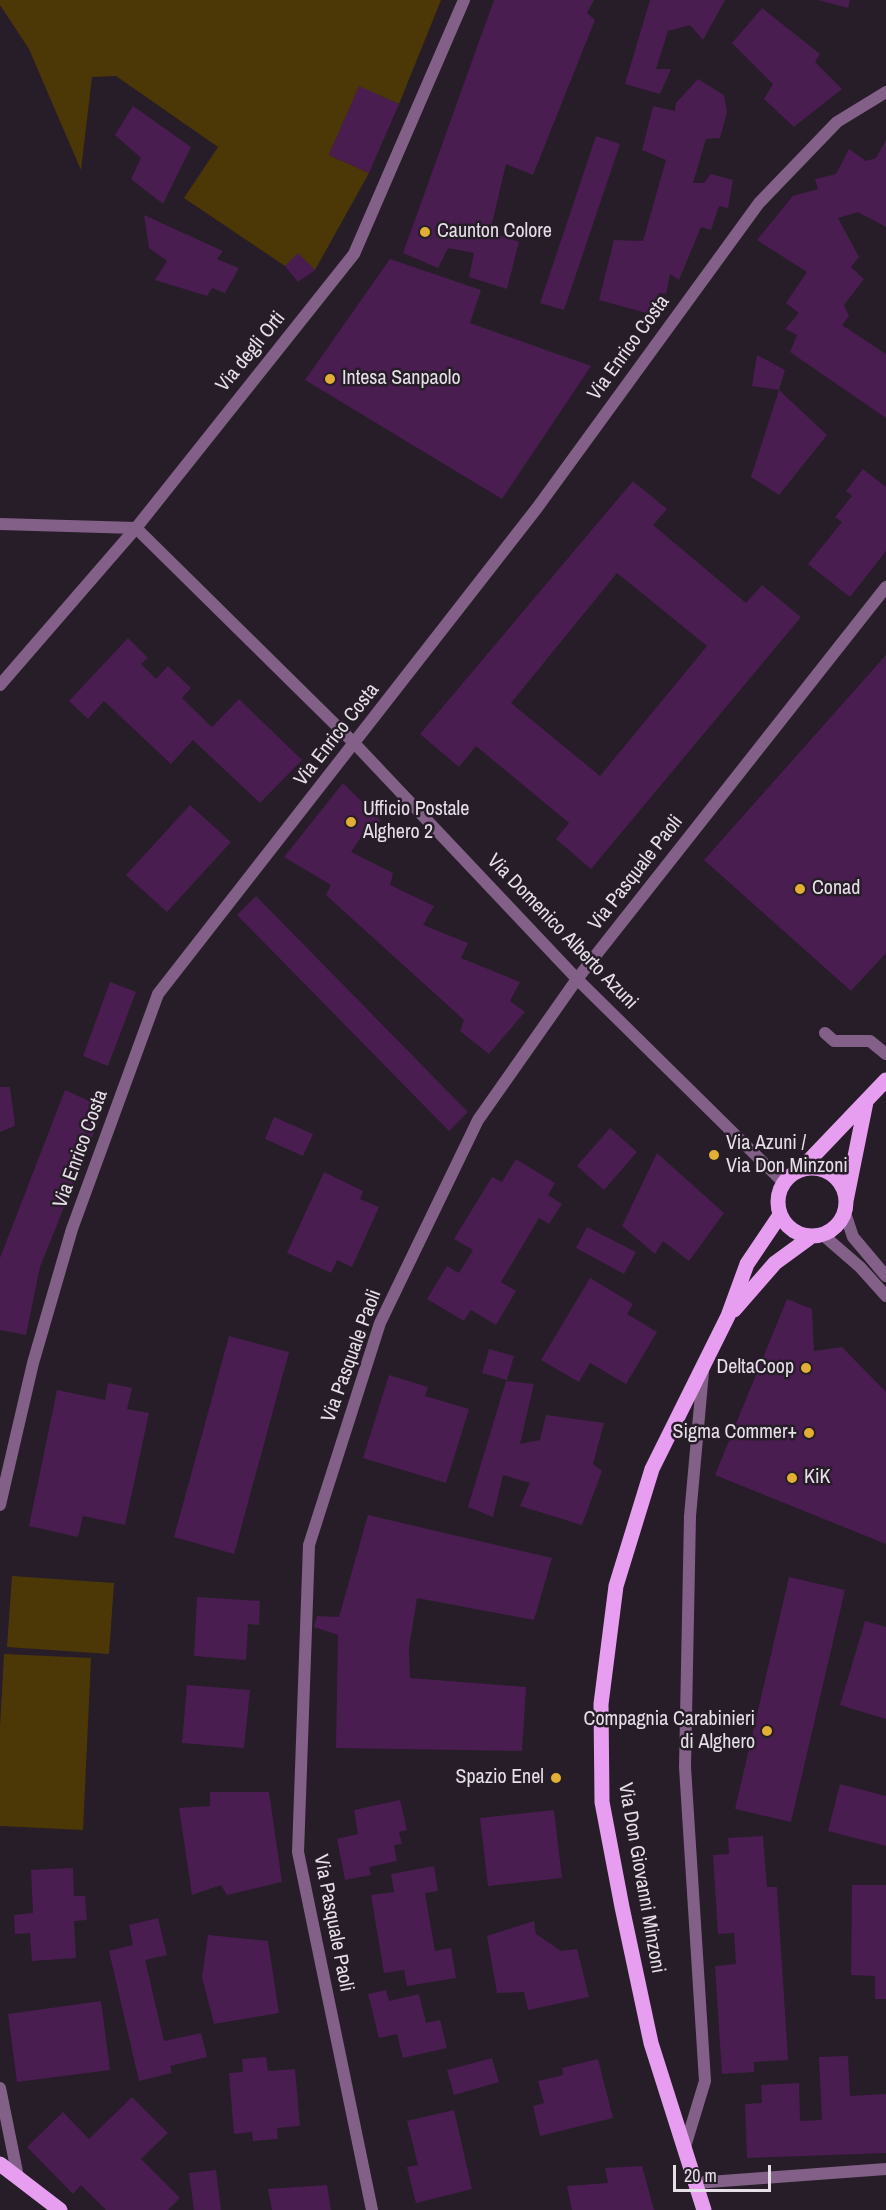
<!DOCTYPE html>
<html>
<head>
<meta charset="utf-8">
<style>
  body { margin:0 }
  #map { position:relative; width:886px; height:2210px; overflow:hidden; background:#261d28; font-family:"Archivo Narrow",sans-serif }
  canvas { display:block }
  .scale { position:absolute; left:673px; top:2165px; width:98px; height:27px; box-sizing:border-box; border:3px solid #e6dfe7; border-top:0; padding-left:8px; font-size:18px; line-height:21px; white-space:nowrap; color:#e6dfe7; -webkit-text-stroke:4px #261d28; paint-order:stroke }
</style>
</head>
<body>
<div id="map">
<canvas width="886" height="2210"></canvas>
<div class="scale">20 m</div>
</div>
<script>
const g = document.querySelector('canvas').getContext('2d');
g.lineJoin = 'round';
function paint(path, color) {
  g.fillStyle = color;
  g.fill(path, 'evenodd');
}
function stroke(path, color, width, dash) {
  g.strokeStyle = color;
  g.lineWidth = width;
  g.lineCap = dash ? 'butt' : 'round';
  g.setLineDash(dash || []);
  g.stroke(path);
}
function write(font, color, halo, rows, align = 'center') {
  g.font = font + ' "Archivo Narrow",sans-serif';
  g.lineWidth = 5;
  g.setLineDash([]);
  g.textBaseline = 'middle';
  g.strokeStyle = halo;
  g.fillStyle = color;
  for (const [text, x, y, turn = 0] of rows) {
    g.save();
    g.translate(x, y);
    g.rotate((+turn || 0) * Math.PI / 180);
    g.textAlign = isNaN(turn) ? turn : align;
    if (halo) g.strokeText(text, 0, 0);
    g.fillText(text, 0, 0);
    g.restore();
  }
}
paint(new Path2D(`
  M 0,0 L 441,0 L 399,104 L 359,87 L 329,155 L 369,173 L 315,270 L 298,254 L 285,266 L 184,198 L 218,147 L 116,76 L 92,77 L 81,170 L 29,49 L 0,5 Z
  M 12,1576 L 114,1583 L 109,1654 L 7,1647 Z
  M 4,1654 L 91,1658 L 83,1830 L 0,1826 L 0,1728 Z`), '#4c3807');
paint(new Path2D(`
  M 494,0 L 594,0 L 587,13 L 595,20 L 533,175 L 506,164 L 490,232 L 519,242 L 507,289 L 469,277 L 474,253 L 448,248 L 438,268 L 403,253 Z
  M 650,0 L 725,0 L 703,40 L 690,25 L 668,31 L 656,69 L 671,69 L 660,94 L 625,84 Z
  M 818,0 L 850,0 L 848,8 Z
  M 762,8 L 820,54 L 815,62 L 842,89 L 794,127 L 764,99 L 773,84 L 732,43 Z
  M 698,79 L 724,95 L 727,112 L 720,138 L 706,139 L 693,183 L 704,183 L 711,174 L 733,180 L 728,208 L 719,206 L 711,230 L 701,227 L 679,280 L 670,274 L 666,294 L 659,293 L 650,314 L 599,300 L 614,240 L 643,241 L 666,160 L 642,150 L 653,106 L 675,111 L 676,103 Z
  M 359,86 L 399,104 L 369,173 L 329,155 Z
  M 133,106 L 191,147 L 163,204 L 131,179 L 141,158 L 115,135 Z
  M 596,136 L 620,144 L 564,310 L 540,303 Z
  M 886,140 L 886,227 L 858,212 L 838,218 L 859,257 L 851,267 L 864,279 L 844,305 L 849,316 L 842,325 L 886,354 L 886,418 L 790,352 L 797,335 L 785,329 L 799,313 L 786,303 L 807,272 L 757,240 L 793,196 L 818,189 L 815,179 L 836,174 L 849,149 L 866,161 L 876,158 Z
  M 144,215 L 223,251 L 217,259 L 239,268 L 225,293 L 212,288 L 207,296 L 155,280 L 167,261 L 149,248 Z
  M 298,253 L 315,270 L 298,282 L 285,266 Z
  M 390,259 L 481,290 L 470,323 L 591,366 L 502,499 L 305,380 Z
  M 757,355 L 785,370 L 779,390 L 752,386 Z
  M 779,390 L 827,435 L 779,495 L 751,477 Z
  M 863,469 L 886,487 L 886,551 L 850,597 L 808,564 L 842,522 L 835,517 L 852,496 L 846,491 Z
  M 633,481 L 667,509 L 653,525 L 746,603 L 762,585 L 801,617 L 591,869 L 556,839 L 569,823 L 476,746 L 459,767 L 420,734 ZM 617,573 L 707,646 L 600,776 L 511,703 Z
  M 128,638 L 148,658 L 141,664 L 156,679 L 168,666 L 191,688 L 182,698 L 212,727 L 239,699 L 302,760 L 260,803 L 193,740 L 171,764 L 104,701 L 88,719 L 69,701 Z
  M 886,655 L 886,953 L 851,991 L 704,860 Z
  M 343,783 L 381,821 L 362,836 L 351,852 L 393,873 L 390,885 L 434,906 L 423,925 L 468,943 L 461,958 L 520,982 L 510,1001 L 525,1012 L 489,1054 L 460,1031 L 464,1020 L 326,895 L 331,885 L 284,857 Z
  M 190,805 L 231,842 L 167,912 L 126,875 Z
  M 256,896 L 468,1112 L 449,1131 L 237,915 Z
  M 110,982 L 136,992 L 108,1066 L 83,1056 Z
  M 0,1087 L 10,1087 L 15,1126 L 0,1132 Z
  M 65,1090 L 104,1108 L 40,1267 L 26,1335 L 0,1330 L 0,1258 Z
  M 274,1117 L 313,1134 L 303,1156 L 265,1139 Z
  M 610,1128 L 637,1152 L 604,1190 L 577,1166 Z
  M 657,1153 L 724,1213 L 689,1261 L 663,1241 L 655,1254 L 622,1226 Z
  M 516,1159 L 555,1183 L 548,1195 L 562,1204 L 549,1224 L 539,1218 L 501,1282 L 516,1291 L 496,1325 L 471,1310 L 464,1321 L 427,1299 L 447,1266 L 459,1273 L 473,1250 L 454,1239 L 492,1177 L 502,1182 Z
  M 324,1172 L 363,1191 L 360,1199 L 379,1207 L 352,1267 L 337,1260 L 331,1273 L 287,1253 Z
  M 587,1227 L 636,1252 L 624,1274 L 576,1248 Z
  M 590,1278 L 633,1304 L 627,1314 L 657,1332 L 626,1384 L 590,1363 L 579,1382 L 541,1360 Z
  M 787,1299 L 812,1309 L 814,1351 L 842,1347 L 886,1392 L 886,1544 L 715,1475 Z
  M 229,1336 L 289,1352 L 234,1554 L 174,1537 Z
  M 489,1349 L 514,1356 L 507,1380 L 482,1373 Z
  M 389,1375 L 428,1387 L 425,1396 L 469,1409 L 446,1483 L 363,1458 Z
  M 506,1381 L 534,1384 L 520,1444 L 540,1440 L 546,1415 L 604,1423 L 593,1464 L 602,1471 L 582,1525 L 520,1506 L 530,1483 L 503,1475 L 493,1517 L 468,1507 Z
  M 108,1383 L 132,1388 L 127,1409 L 149,1413 L 125,1525 L 83,1516 L 78,1537 L 29,1526 L 57,1390 L 105,1400 Z
  M 368,1515 L 552,1558 L 534,1620 L 417,1598 L 409,1648 L 410,1678 L 526,1687 L 522,1751 L 336,1748 L 338,1635 L 314,1627 L 317,1616 L 339,1617 Z
  M 789,1577 L 845,1590 L 791,1822 L 735,1809 Z
  M 197,1597 L 260,1601 L 259,1625 L 248,1624 L 246,1660 L 194,1656 Z
  M 865,1621 L 886,1627 L 886,1719 L 840,1705 Z
  M 187,1685 L 250,1690 L 244,1748 L 182,1743 Z
  M 840,1784 L 886,1796 L 886,1846 L 828,1831 Z
  M 210,1792 L 269,1792 L 282,1882 L 227,1895 L 221,1885 L 192,1895 L 179,1808 L 210,1806 Z
  M 400,1800 L 407,1830 L 399,1832 L 402,1844 L 394,1845 L 397,1861 L 369,1867 L 371,1875 L 345,1880 L 337,1839 L 358,1834 L 354,1810 Z
  M 554,1810 L 562,1878 L 488,1886 L 480,1818 Z
  M 763,1836 L 767,1887 L 777,1887 L 788,2060 L 754,2062 L 754,2072 L 722,2074 L 715,1966 L 736,1964 L 734,1933 L 718,1934 L 713,1855 L 729,1854 L 728,1838 Z
  M 434,1866 L 438,1891 L 425,1893 L 435,1951 L 451,1948 L 456,1978 L 407,1986 L 404,1970 L 384,1973 L 371,1895 L 394,1892 L 391,1874 Z
  M 73,1868 L 74,1896 L 85,1896 L 87,1920 L 74,1921 L 76,1958 L 32,1961 L 30,1933 L 15,1934 L 14,1915 L 33,1913 L 31,1870 Z
  M 852,1885 L 886,1885 L 886,1999 L 875,1999 L 875,1976 L 851,1975 Z
  M 158,1918 L 167,1955 L 145,1960 L 164,2041 L 201,2033 L 207,2057 L 170,2066 L 172,2073 L 139,2081 L 109,1951 L 133,1945 L 129,1925 Z
  M 534,1921 L 536,1934 L 561,1951 L 577,1949 L 589,1997 L 528,2010 L 524,1992 L 497,1993 L 487,1936 Z
  M 208,1935 L 268,1941 L 279,2013 L 214,2024 L 202,1977 Z
  M 386,1990 L 389,2001 L 419,1994 L 426,2023 L 440,2020 L 447,2048 L 403,2058 L 397,2034 L 379,2038 L 368,1994 Z
  M 101,2001 L 110,2070 L 17,2082 L 8,2014 Z
  M 848,2056 L 850,2096 L 886,2094 L 886,2153 L 747,2158 L 745,2104 L 762,2103 L 761,2085 L 799,2083 L 800,2121 L 822,2120 L 819,2057 Z
  M 266,2057 L 268,2071 L 295,2069 L 300,2126 L 277,2128 L 278,2139 L 253,2141 L 252,2132 L 234,2134 L 229,2073 L 243,2072 L 242,2059 Z
  M 492,2058 L 499,2082 L 454,2095 L 447,2070 Z
  M 598,2059 L 613,2118 L 540,2136 L 533,2106 L 544,2103 L 538,2081 L 563,2075 L 562,2068 Z
  M 132,2097 L 168,2133 L 141,2159 L 180,2198 L 168,2210 L 106,2210 L 81,2185 L 73,2194 L 27,2147 L 63,2112 L 89,2139 Z
  M 454,2110 L 472,2189 L 416,2203 L 407,2167 L 418,2165 L 407,2121 Z
  M 642,2166 L 654,2210 L 572,2210 L 567,2186 L 608,2183 L 605,2168 Z
  M 216,2170 L 221,2210 L 194,2210 L 189,2173 Z
  M 327,2185 L 331,2210 L 272,2210 L 268,2189 Z`), '#4a1d50');
stroke(new Path2D(`
  M 0,524 L 136,528
  M 825,1033 L 834,1041 L 870,1041 L 886,1054
  M 684,2150 L 705,2081 L 685,1767 L 690,1516 L 703,1372`), '#836087', 12);
stroke(new Path2D(`
  M 0,1505 L 33,1363 L 72,1229 L 158,994 L 537,508 L 759,203 L 837,122 L 886,92
  M 0,2088 L 18,2177
  M 695,2183 L 886,2169
  M 372,2210 L 298,1852 L 309,1545 L 380,1323 L 478,1120 L 577,979 L 886,587`), '#836087', 12);
stroke(new Path2D(`
  M 136,528 L 355,744 L 577,979 L 784,1183
  M 0,685 L 136,528 L 354,254 L 464,0
  M 845,1213 L 853,1237 L 886,1276
  M 823,1235 L 860,1267 L 886,1296`), '#836087', 12);
stroke(new Path2D(`
  M778 1202a34 34 0 1 1 68 0a34 34 0 1 1-68 0Z
  M 800,1170 L 886,1080
  M 846,1201 L 866,1102
  M 734,1310 L 775,1263 L 812,1236
  M 0,2164 L 60,2210
  M 704,2210 L 651,2043 L 622,1907 L 602,1802 L 601,1704 L 616,1586 L 652,1469 L 728,1316 L 747,1264 L 780,1215`), '#e79ef0', 15);
for (const [x, y, r, color] of [
  [425,232,6,"#e3ae35"],
  [330,379,6,"#e3ae35"],
  [351,822,6,"#e3ae35"],
  [800,889,6,"#e3ae35"],
  [714,1155,6,"#e3ae35"],
  [806,1368,6,"#e3ae35"],
  [809,1433,6,"#e3ae35"],
  [792,1478,6,"#e3ae35"],
  [767,1731,6,"#e3ae35"],
  [556,1778,6,"#e3ae35"]
]) {
  const dot = new Path2D();
  dot.arc(x, y, r, 0, 2 * Math.PI);
  g.fillStyle = color;
  g.fill(dot);
  stroke(dot, '#261d28', 2);
}
write('20px', '#e6dfe7', '#261d28', [
  ["Caunton Colore",437,232],
  ["Intesa Sanpaolo",342,379],
  ["Ufficio Postale",363,810],
  ["Alghero 2",363,833],
  ["Conad",812,889],
  ["Via Azuni /",726,1144],
  ["Via Don Minzoni",726,1167],
  ["DeltaCoop",794,1368,"right"],
  ["Sigma Commer+",797,1433,"right"],
  ["KiK",804,1478],
  ["Compagnia Carabinieri",755,1720,"right"],
  ["di Alghero",755,1743,"right"],
  ["Spazio Enel",544,1778,"right"]
], 'left');
write('20px', '#e6dfe7', '#261d28', [
  ["Via Enrico Costa",629,348,-54],
  ["Via degli Orti",251,352,-51],
  ["Via Enrico Costa",337,735,-52],
  ["Via Pasquale Paoli",636,873,-52],
  ["Via Domenico Alberto Azuni",562,932,46],
  ["Via Enrico Costa",81,1149,-70],
  ["Via Pasquale Paoli",352,1356,-70],
  ["Via Don Giovanni Minzoni",641,1878,80],
  ["Via Pasquale Paoli",333,1923,79]
]);
</script>
</body>
</html>
